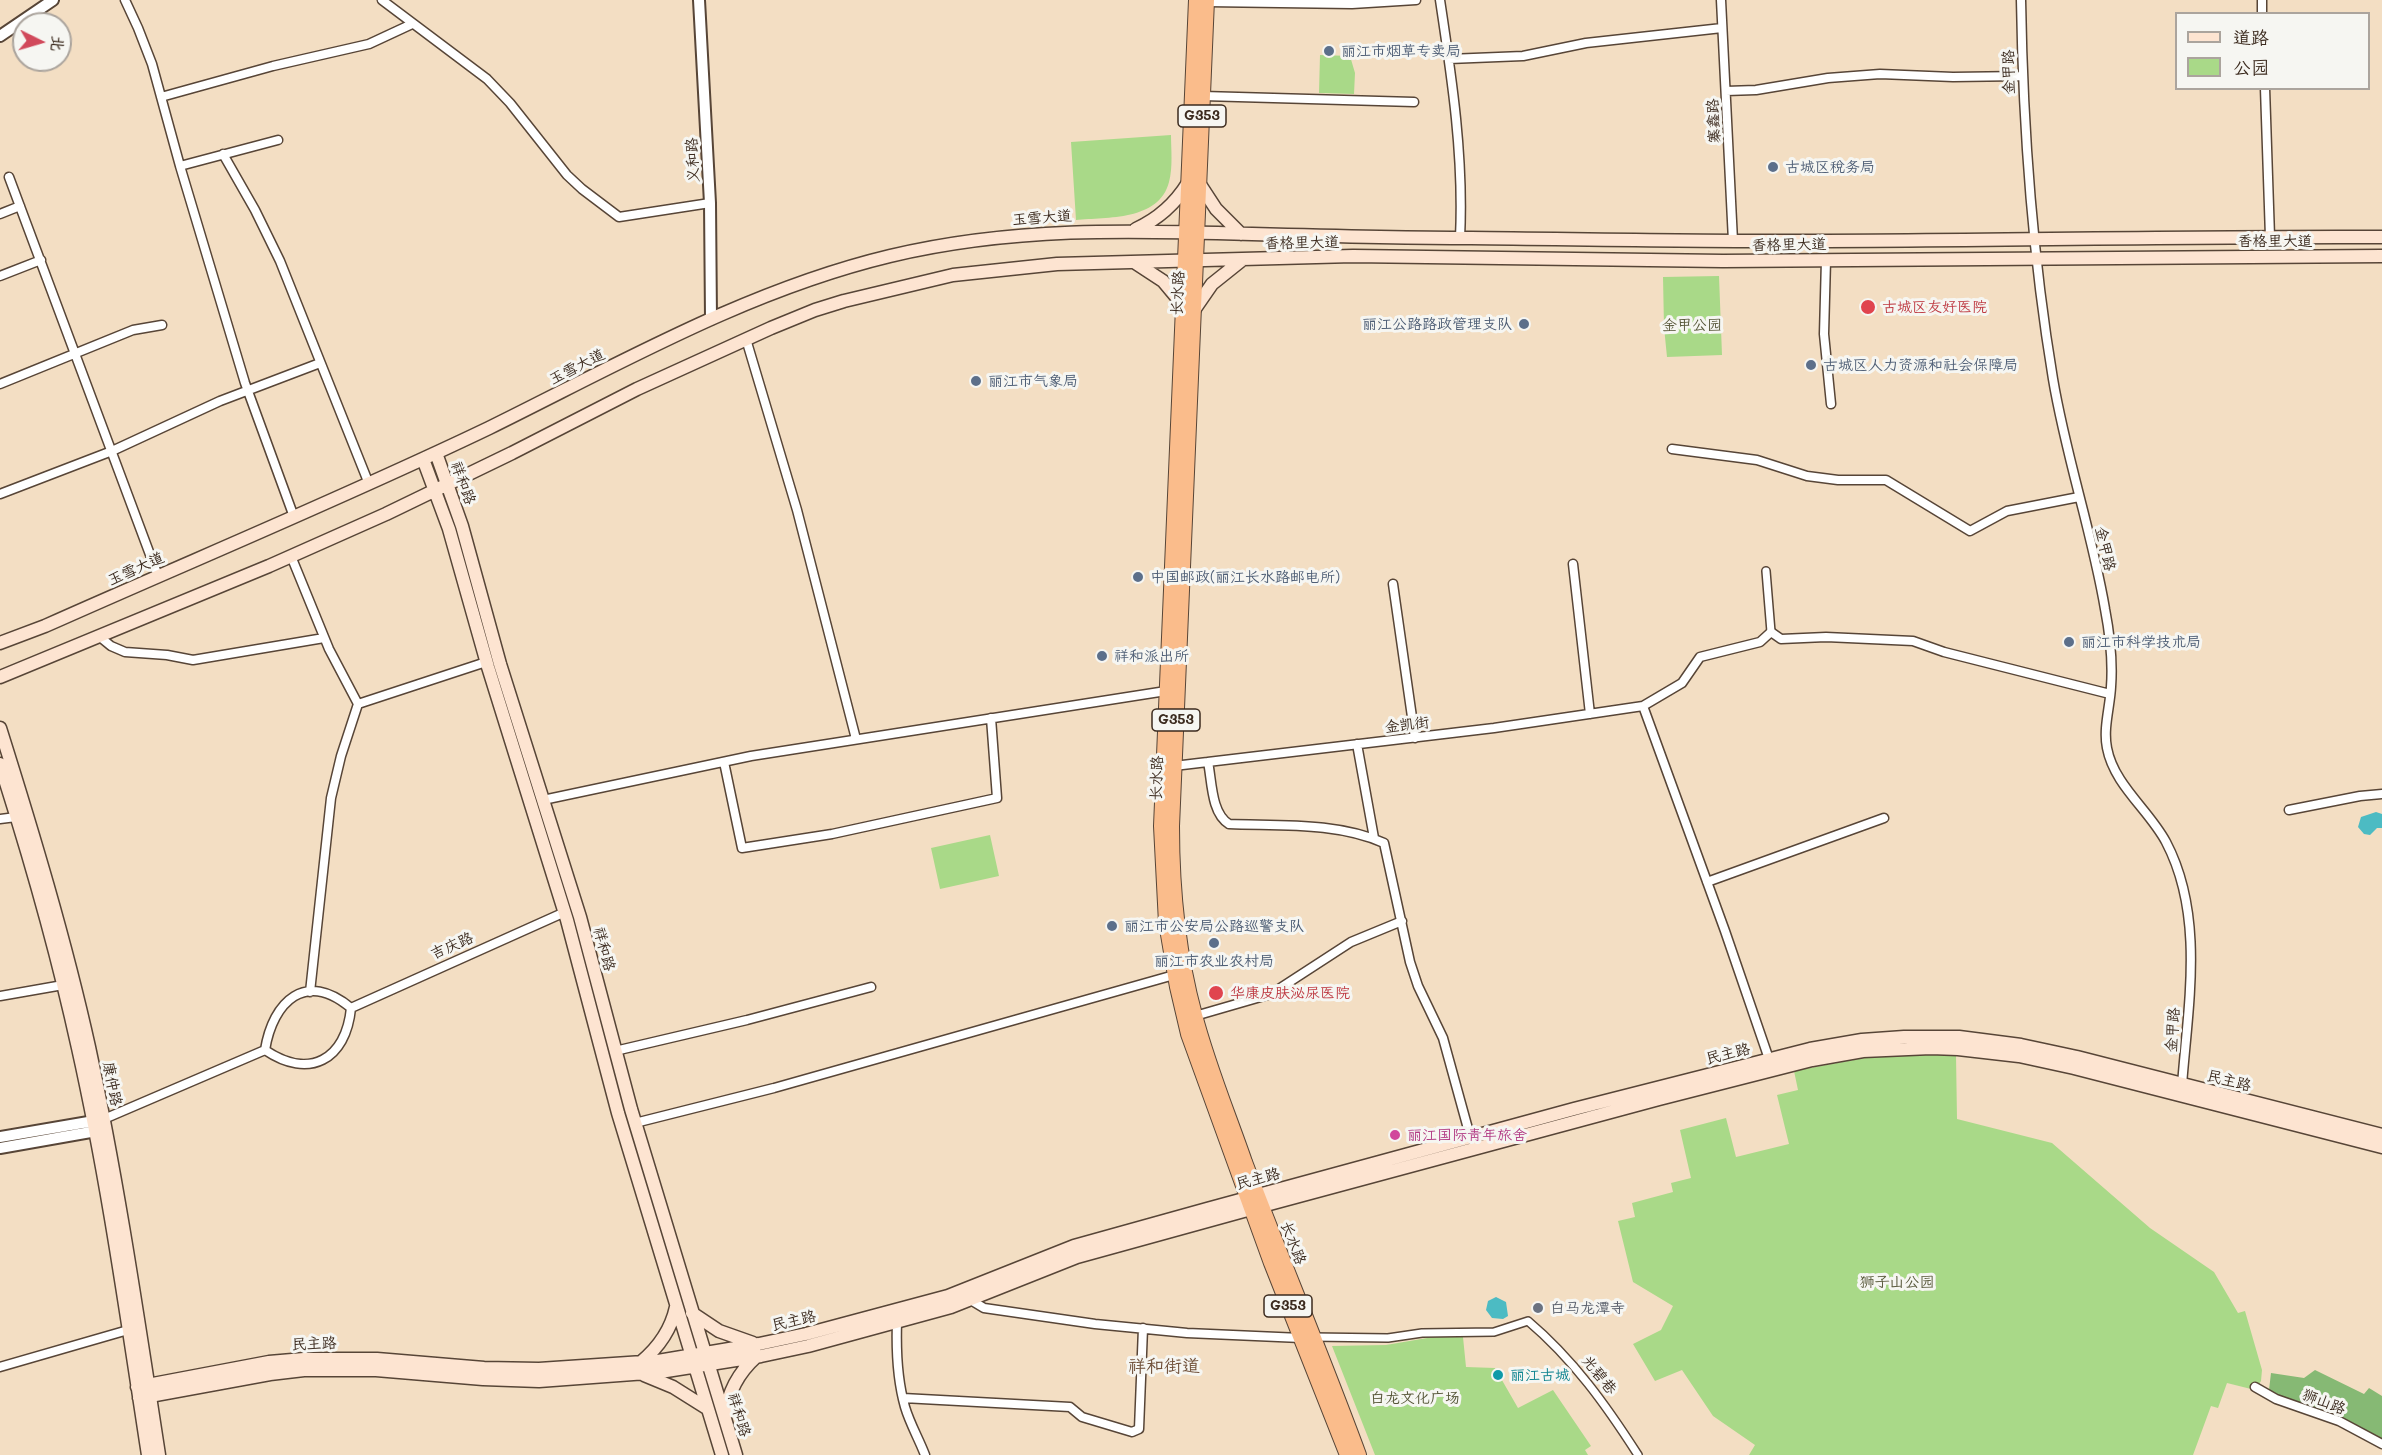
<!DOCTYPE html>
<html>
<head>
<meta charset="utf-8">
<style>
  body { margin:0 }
  #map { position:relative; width:2382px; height:1455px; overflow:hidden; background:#f3dec3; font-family:Mali,"LXGW WenKai TC",sans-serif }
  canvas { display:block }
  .legend { position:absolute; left:2175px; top:12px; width:195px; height:78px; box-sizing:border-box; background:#f6f6f2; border:2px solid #aba49d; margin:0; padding:8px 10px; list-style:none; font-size:18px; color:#3b2a1e }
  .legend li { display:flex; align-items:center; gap:12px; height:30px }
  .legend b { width:30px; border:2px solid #aba49d }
  .north { position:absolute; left:12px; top:12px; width:60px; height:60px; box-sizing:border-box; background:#f6f6f2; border:2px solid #aba49d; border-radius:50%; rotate:95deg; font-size:16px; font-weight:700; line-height:24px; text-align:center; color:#3b2a1e }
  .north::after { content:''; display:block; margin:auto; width:21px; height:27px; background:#d1495b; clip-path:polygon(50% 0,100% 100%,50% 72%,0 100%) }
</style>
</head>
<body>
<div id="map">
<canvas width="2382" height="1455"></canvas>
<ul class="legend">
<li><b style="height:8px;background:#fde4d1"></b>道路</li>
<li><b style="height:16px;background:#a9d988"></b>公园</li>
</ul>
<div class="north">北</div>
</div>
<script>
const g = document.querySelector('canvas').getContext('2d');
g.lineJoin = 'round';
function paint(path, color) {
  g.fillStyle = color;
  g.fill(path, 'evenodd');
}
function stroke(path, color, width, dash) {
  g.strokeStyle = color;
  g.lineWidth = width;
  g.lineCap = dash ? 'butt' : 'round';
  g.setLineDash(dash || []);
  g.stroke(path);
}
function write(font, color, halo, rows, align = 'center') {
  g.font = font + ' Mali,"LXGW WenKai TC",sans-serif';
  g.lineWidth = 6;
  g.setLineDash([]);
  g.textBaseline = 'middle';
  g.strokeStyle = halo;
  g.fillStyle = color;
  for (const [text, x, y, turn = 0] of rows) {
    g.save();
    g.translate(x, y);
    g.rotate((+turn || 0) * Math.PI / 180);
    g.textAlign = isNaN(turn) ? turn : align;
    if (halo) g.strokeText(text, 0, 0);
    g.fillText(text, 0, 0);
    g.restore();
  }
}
paint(new Path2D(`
  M 1320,55 L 1350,56 L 1355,73 L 1354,94 L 1319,93 Z
  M 1171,135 C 1171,149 1173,167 1169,182 C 1159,221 1107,217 1076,220 L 1071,142 Z
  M 1719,276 L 1722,355 L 1667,357 L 1664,327 L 1663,277 Z
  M 990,835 L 999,876 L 940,889 L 931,848 Z
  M 1886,1054 L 1956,1055 L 1957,1119 L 2052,1143 L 2150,1228 L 2214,1272 L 2238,1313 L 2245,1311 L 2262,1370 L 2261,1381 L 2255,1390 L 2227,1383 L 2218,1408 L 2211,1406 L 2193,1455 L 1749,1455 L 1755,1445 L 1713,1416 L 1682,1370 L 1655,1381 L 1633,1344 L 1661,1330 L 1673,1306 L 1633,1282 L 1618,1221 L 1635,1217 L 1632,1203 L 1673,1192 L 1671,1183 L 1691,1178 L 1680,1130 L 1726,1118 L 1736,1157 L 1789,1144 L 1777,1095 L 1798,1090 L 1794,1071 Z
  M 1433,1337 L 1463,1337 L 1466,1367 L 1495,1368 L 1518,1408 L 1553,1390 L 1591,1446 L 1585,1450 L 1588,1455 L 1375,1455 L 1332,1346 L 1386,1345 Z`), '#a9d988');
paint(new Path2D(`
  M 2315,1370 L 2364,1394 L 2369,1388 L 2382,1396 L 2382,1440 L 2341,1417 L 2281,1397 L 2269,1390 L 2271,1373 L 2304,1378 Z`), '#86b974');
paint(new Path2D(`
  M 2376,812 L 2382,814 L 2382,828 L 2377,828 L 2370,835 L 2364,834 L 2358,827 L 2361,817 Z
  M 1496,1297 L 1506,1302 L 1508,1316 L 1503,1319 L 1492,1318 L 1486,1310 L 1488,1301 Z`), '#4cbbc3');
const pedestrian = new Path2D(`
  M 1766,571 L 1771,632
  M 1312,1337 L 1388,1338 L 1422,1333 L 1494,1332 L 1528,1321 C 1573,1359 1606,1405 1638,1455`);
const minor = new Path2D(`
  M 125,0 L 138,28 L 152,64 L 180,166 L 245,383 L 294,517
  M 382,0 L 487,79 L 510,103 L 567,175 L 582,189 L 619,217 L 710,203
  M 1440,0 C 1452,79 1464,158 1460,238
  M 1721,0 L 1733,241
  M 2021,0 C 2023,128 2032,253 2053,379 C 2066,457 2092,532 2105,609 C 2110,635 2113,661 2111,687 C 2110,707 2103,728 2107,748 C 2114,785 2149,810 2166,842 C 2205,916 2188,1005 2182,1085
  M 2262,0 L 2262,14
  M 1207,2 L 1352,4 L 1416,0
  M 1449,59 L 1523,56 L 1586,43 L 1722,28
  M 2265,88 L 2270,237
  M 1726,91 L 1756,90 L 1828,78 L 1880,74 L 1953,77 L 2022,76
  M 1203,96 L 1414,102
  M 161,97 L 273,66 L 369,44 L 412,24
  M 223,154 L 255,210 L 280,261 L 369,484
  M 180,166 L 278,140
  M 9,177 L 158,576
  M 0,214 L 20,206
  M 1826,260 L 1824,334 L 1831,404
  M 0,276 L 41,260
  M 746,339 L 797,510 L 856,739
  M 0,384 L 133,330 L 162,325
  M 1672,449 L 1757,460 L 1807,476 L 1838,480 L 1886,480 L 1970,531 L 2007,511 L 2079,497
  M 0,494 L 112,451 L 220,401 L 320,363
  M 291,556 L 329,649 L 358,704 L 341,756 L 331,798 L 310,992
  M 1573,564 L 1590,714
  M 1393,584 L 1415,738
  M 100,637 L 111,646 L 125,652 L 167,655 L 193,660 L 324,638
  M 358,704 L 486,662
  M 1643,706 L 1725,931 L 1769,1059
  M 1357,744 L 1374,838
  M 724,762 L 742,848 L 832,834 L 997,798 L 991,718
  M 1208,762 C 1212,781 1211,813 1229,824 C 1280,826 1337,822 1384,843 L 1410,962 L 1418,986 L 1443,1038 L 1470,1136
  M 1174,766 L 1494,728 L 1643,706 L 1682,683 L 1700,657 L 1760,642 L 1771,632 L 1781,639 L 1826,637 L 1913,641 L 1944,652 L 2110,694
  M 543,800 L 751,756 L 1166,691
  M 2289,810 L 2360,796 L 2382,794
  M 0,819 L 16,817
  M 1707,882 L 1884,818
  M 0,996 L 63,985
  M 351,1008 L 565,912
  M 1195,1016 L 1271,994 L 1351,942 L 1402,921
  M 265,1050 C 273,1001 306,970 351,1008
  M 265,1050 C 309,1080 346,1060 351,1008
  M 615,1051 L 747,1020 L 871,987
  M 104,1119 L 265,1050
  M 635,1123 L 774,1088 L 1174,975
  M 969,1299 L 984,1308 L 1095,1324 L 1187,1333 L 1301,1338
  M 897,1322 C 896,1351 897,1379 905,1407 C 910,1424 919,1439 925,1455
  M 0,1367 L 128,1330
  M 2255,1387 L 2276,1399 L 2339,1421 L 2382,1444
  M 903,1398 L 1070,1407 L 1082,1417 L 1132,1432 L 1139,1429 L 1143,1328`);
const tertiary = new Path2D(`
  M 699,0 L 710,203 L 711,319
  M 0,36 L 53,0
  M 0,1137 L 100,1120
  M 0,1148 L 102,1130`);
const secondary = new Path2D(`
  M 1199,183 L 1216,209 L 1241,234
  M 1136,229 C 1158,219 1175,204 1188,183
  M 1134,262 L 1163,281 L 1183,305
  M 1194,310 L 1212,284 L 1242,260
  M 436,453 L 462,526 L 500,664 L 580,917 L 631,1109 L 736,1455
  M 423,459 L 449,529 L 488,667 L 567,920 L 618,1113 L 722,1455
  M 0,643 L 45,626 C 193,560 343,498 489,428 C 619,364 748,290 890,256 C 1011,227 1129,230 1252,234 C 1325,236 1398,238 1471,238 C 1572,239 1673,241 1775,241 C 1977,241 2180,236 2382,237
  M 0,677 L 269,566 L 386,514 L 512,453 L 637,389 L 771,328 L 815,310 L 844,301 L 953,275 L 1057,264 L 1353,256 L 1723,261 L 2382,256
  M 0,728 C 33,833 65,939 89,1047 C 118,1182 138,1319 159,1455
  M 0,764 C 30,857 57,952 78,1048 C 108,1182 127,1319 148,1455
  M 692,1313 L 719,1331 L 753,1343
  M 641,1362 C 659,1347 671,1330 676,1307
  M 644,1375 L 673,1387 L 708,1409
  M 137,1387 L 269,1362 L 304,1359 L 377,1359 L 484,1368 L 539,1369 L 658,1361 L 759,1344 L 806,1334 L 948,1296 L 1074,1246 L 1207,1209 L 1574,1109 L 1810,1049 L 1862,1040 L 1904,1037 L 1959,1037 L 2021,1045 L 2077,1057 L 2382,1135
  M 139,1398 L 270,1374 L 304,1370 L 376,1370 L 483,1379 L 539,1381 L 660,1372 L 761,1356 L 808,1346 L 951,1307 L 1077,1257 L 1251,1209 L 1659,1099 L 1812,1060 L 1863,1051 L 1931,1048 L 1958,1049 L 2019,1056 L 2074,1068 L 2382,1147
  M 725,1416 C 728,1392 738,1373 756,1357`);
const trunk = new Path2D(`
  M 1196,0 L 1161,826 L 1166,923 L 1177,987 L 1188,1034 L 1271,1263 L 1347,1455
  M 1207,0 L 1172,826 C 1172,890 1178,953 1195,1015 C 1208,1065 1228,1113 1245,1162 C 1282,1260 1323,1357 1359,1455`);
stroke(pedestrian, '#574537', 10);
stroke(minor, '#574537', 11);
stroke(tertiary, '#574537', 14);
stroke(secondary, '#574537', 15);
stroke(trunk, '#574537', 16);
stroke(pedestrian, '#fff', 7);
stroke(minor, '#fff', 8);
stroke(tertiary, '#fff', 10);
stroke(secondary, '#fde4d1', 12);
stroke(trunk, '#fabc8b', 14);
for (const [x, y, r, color] of [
  [1329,51,6,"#5c6f8a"],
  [1773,167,6,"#5c6f8a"],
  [1868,307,8,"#e0444e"],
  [1524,324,6,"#5c6f8a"],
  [1811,365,6,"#5c6f8a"],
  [976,381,6,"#5c6f8a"],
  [1138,577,6,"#5c6f8a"],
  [2069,642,6,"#5c6f8a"],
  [1102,656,6,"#5c6f8a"],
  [1112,926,6,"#5c6f8a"],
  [1214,943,6,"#5c6f8a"],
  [1216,993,8,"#e0444e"],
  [1395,1135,6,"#d1479c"],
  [1538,1308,6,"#6b7280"],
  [1498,1375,6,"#0f9aa8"]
]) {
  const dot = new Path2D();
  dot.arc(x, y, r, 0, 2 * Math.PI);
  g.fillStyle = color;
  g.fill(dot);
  stroke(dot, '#f6f6f2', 2);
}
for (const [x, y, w] of [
  [1202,116,48],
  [1176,720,48],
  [1288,1306,48]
]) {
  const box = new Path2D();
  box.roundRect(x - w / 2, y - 11, w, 22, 4.5);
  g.fillStyle = '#f6f6f2';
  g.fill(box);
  stroke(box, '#3b2a1e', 1.5);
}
write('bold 14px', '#3b2a1e', null, [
  ["G353",1202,116],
  ["G353",1176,720],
  ["G353",1288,1306]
]);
write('15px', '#4e5e75', '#f6f6f2', [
  ["丽江市烟草专卖局",1341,51],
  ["古城区税务局",1785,167],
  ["丽江公路路政管理支队",1512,324,"right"],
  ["古城区人力资源和社会保障局",1823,365],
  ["丽江市气象局",988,381],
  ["中国邮政(丽江长水路邮电所)",1150,577],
  ["丽江市科学技术局",2081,642],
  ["祥和派出所",1114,656],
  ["丽江市公安局公路巡警支队",1124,926],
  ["丽江市农业农村局",1214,961,"center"]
], 'left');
write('15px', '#3b2a1e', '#f6f6f2', [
  ["金甲路",2009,72,-91],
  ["寨鑫路",1714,121,-93],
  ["义和路",693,160,-93],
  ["玉雪大道",1042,218,-4],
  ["香格里大道",2275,241],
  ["香格里大道",1302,243,-1],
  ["香格里大道",1789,245,-1],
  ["长水路",1178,293,-87],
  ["玉雪大道",577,367,-27],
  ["祥和路",463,483,70],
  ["金甲路",2105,549,77],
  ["玉雪大道",136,569,-24],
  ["金凯街",1407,725,-7],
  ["长水路",1157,778,-88],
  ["吉庆路",452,946,-24],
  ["祥和路",604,949,75],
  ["金甲路",2173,1030,-86],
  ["民主路",1728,1054,-14],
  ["民主路",2229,1081,14],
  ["康仲路",112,1084,79],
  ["民主路",1258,1179,-15],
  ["长水路",1293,1243,69],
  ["民主路",794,1321,-13],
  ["民主路",314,1344,-2],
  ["光碧巷",1599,1375,51],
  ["狮山路",2324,1402,21],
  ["祥和路",739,1415,73]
]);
write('15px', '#be3a42', '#f6f6f2', [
  ["古城区友好医院",1882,307],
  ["华康皮肤泌尿医院",1230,993]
], 'left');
write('15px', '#565638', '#f6f6f2', [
  ["金甲公园",1692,325],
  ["狮子山公园",1897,1282],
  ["白龙文化广场",1415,1398]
]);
write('15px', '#b23c85', '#f6f6f2', [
  ["丽江国际青年旅舍",1407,1135]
], 'left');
write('15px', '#5b616d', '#f6f6f2', [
  ["白马龙潭寺",1550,1308]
], 'left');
write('15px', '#0d838f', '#f6f6f2', [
  ["丽江古城",1510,1375]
], 'left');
write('18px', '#705039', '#f6f6f2', [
  ["祥和街道",1164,1366]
]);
</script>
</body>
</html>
